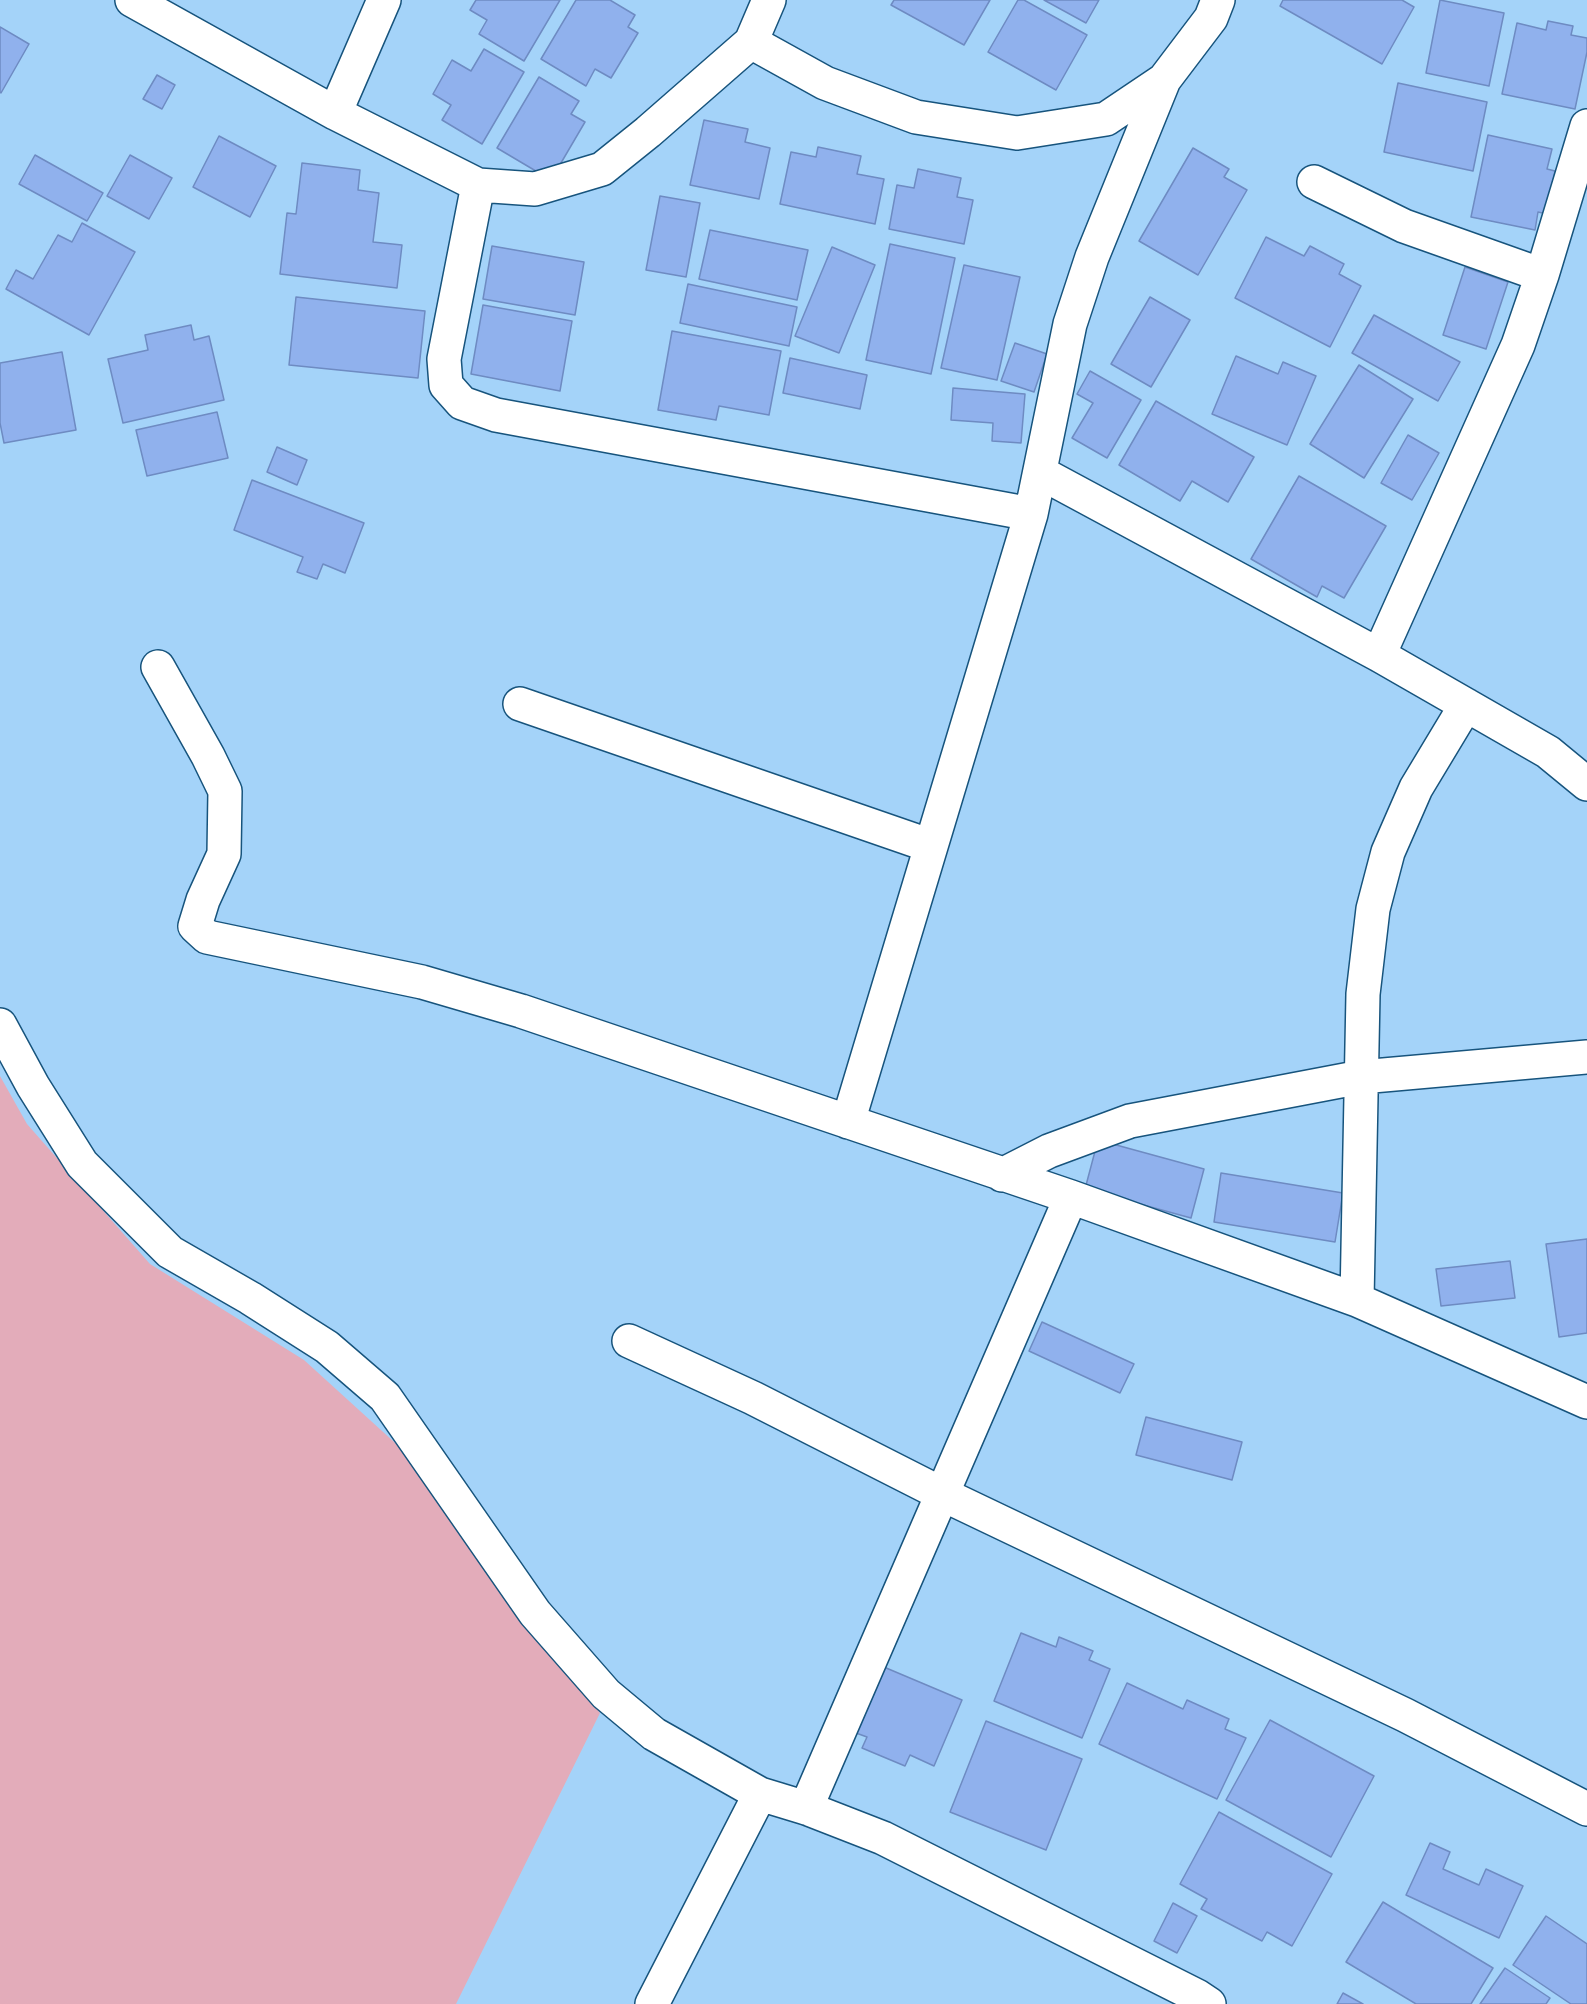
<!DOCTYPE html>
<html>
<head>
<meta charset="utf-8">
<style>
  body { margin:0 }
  canvas { display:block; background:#a4d3f9 }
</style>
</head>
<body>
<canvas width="1587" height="2004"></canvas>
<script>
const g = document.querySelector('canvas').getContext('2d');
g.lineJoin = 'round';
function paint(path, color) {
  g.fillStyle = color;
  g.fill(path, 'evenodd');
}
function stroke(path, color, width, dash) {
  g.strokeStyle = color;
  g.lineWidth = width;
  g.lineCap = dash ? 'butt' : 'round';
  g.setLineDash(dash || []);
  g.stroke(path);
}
paint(new Path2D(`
  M 0,1076 L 27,1124 L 150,1264 L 304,1360 L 415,1461 L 498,1580 L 600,1713 L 456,2004 L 0,2004 Z`), '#e3acba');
const building = new Path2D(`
  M 476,0 L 560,0 L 524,61 L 479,34 L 487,20 L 470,10 Z
  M 576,0 L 610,0 L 635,15 L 628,27 L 638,33 L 611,78 L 595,69 L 586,86 L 541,59 Z
  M 894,0 L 990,0 L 964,45 L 891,5 Z
  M 1018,0 L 1024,0 L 1087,35 L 1056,90 L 988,52 Z
  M 1044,0 L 1099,0 L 1086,23 Z
  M 1283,0 L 1402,0 L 1414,7 L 1382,64 L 1280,6 Z
  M 1440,0 L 1504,13 L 1489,86 L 1426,73 Z
  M 1548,21 L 1573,26 L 1571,35 L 1587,38 L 1587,52 L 1575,109 L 1502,94 L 1517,23 L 1546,30 Z
  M 0,27 L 29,44 L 1,93 L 0,92 Z
  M 484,49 L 524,72 L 482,144 L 442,120 L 451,105 L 433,94 L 452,60 L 471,71 Z
  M 157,75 L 175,85 L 162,109 L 143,99 Z
  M 539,77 L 579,101 L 571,114 L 585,122 L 551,180 L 497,148 Z
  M 1398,83 L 1487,102 L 1473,171 L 1384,152 Z
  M 704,120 L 748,129 L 745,142 L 770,148 L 759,199 L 690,185 Z
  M 1488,135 L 1552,149 L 1547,169 L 1555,171 L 1547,214 L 1538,212 L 1535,230 L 1471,217 Z
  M 219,136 L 276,166 L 250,217 L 193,187 Z
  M 818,147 L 861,156 L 857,174 L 884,179 L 875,224 L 780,204 L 791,152 L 816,157 Z
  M 1193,148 L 1229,169 L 1224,177 L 1247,190 L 1198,275 L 1139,241 Z
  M 35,155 L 103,193 L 87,221 L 19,184 Z
  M 130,155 L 172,178 L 149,219 L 107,196 Z
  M 302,163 L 360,170 L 358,190 L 379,193 L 373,242 L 402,245 L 397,288 L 280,274 L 287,213 L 296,214 Z
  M 918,169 L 961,178 L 957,197 L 973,200 L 964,244 L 889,229 L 897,185 L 914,188 Z
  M 660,196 L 700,203 L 686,277 L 646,270 Z
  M 82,223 L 135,252 L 89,335 L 6,289 L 16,270 L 33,279 L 58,235 L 72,242 Z
  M 710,230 L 808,250 L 797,300 L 699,279 Z
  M 1266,237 L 1304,256 L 1310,246 L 1344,264 L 1339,274 L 1361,286 L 1330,347 L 1235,298 Z
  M 890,244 L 955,258 L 931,374 L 866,360 Z
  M 492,246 L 584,262 L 575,315 L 483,299 Z
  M 832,247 L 875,265 L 839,353 L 795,336 Z
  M 964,265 L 1020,277 L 997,380 L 941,368 Z
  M 1465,267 L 1508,282 L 1486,349 L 1443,335 Z
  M 688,284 L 797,307 L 789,346 L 680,323 Z
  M 296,297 L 425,311 L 418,378 L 289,365 Z
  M 1150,297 L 1190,320 L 1151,387 L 1111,364 Z
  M 483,305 L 572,321 L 560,391 L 471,374 Z
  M 1374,315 L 1460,362 L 1438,401 L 1352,353 Z
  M 191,325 L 194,340 L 209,336 L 224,400 L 123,423 L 108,359 L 148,350 L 145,335 Z
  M 672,331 L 781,351 L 769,415 L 719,406 L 716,420 L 658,410 Z
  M 1015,343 L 1047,354 L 1034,392 L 1001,381 Z
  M 62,352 L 76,430 L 4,443 L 0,423 L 0,363 Z
  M 1236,356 L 1278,374 L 1283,362 L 1316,376 L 1287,445 L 1212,414 Z
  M 790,358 L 867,375 L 860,409 L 783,393 Z
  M 1359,365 L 1413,399 L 1364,478 L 1310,444 Z
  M 1090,371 L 1141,400 L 1107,458 L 1072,438 L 1093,403 L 1077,394 Z
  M 953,388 L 1025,394 L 1021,443 L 992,441 L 993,423 L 951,420 Z
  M 1156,401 L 1254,457 L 1228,502 L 1192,481 L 1180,501 L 1119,465 Z
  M 217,412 L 228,458 L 147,476 L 136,430 Z
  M 1408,435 L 1439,453 L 1412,500 L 1381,483 Z
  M 277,447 L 307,460 L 297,485 L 267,472 Z
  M 1299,476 L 1386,526 L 1344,598 L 1322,586 L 1317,597 L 1251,559 Z
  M 252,480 L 364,523 L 345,573 L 323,564 L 317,579 L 297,572 L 303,557 L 234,530 Z
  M 1098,1140 L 1204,1169 L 1191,1218 L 1085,1189 Z
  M 1221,1173 L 1343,1193 L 1335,1242 L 1214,1222 Z
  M 1587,1239 L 1587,1333 L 1559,1337 L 1546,1244 Z
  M 1510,1261 L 1515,1298 L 1441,1306 L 1436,1269 Z
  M 1042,1322 L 1134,1364 L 1120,1393 L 1029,1351 Z
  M 1146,1417 L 1242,1442 L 1232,1480 L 1136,1455 Z
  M 1021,1633 L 1056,1647 L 1059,1637 L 1093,1651 L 1089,1660 L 1110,1669 L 1082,1738 L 994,1701 Z
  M 872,1662 L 962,1700 L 934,1766 L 910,1755 L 905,1766 L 862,1748 L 867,1737 L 845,1729 Z
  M 1127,1683 L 1183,1709 L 1187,1700 L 1229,1719 L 1225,1729 L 1246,1738 L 1217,1799 L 1099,1744 Z
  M 1270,1720 L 1374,1776 L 1331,1857 L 1226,1800 Z
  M 986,1721 L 1082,1759 L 1046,1850 L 950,1812 Z
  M 1219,1812 L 1332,1874 L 1292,1946 L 1267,1932 L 1262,1941 L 1201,1909 L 1207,1899 L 1180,1884 Z
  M 1430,1843 L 1450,1852 L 1443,1869 L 1479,1885 L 1486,1869 L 1523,1886 L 1499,1938 L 1406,1895 Z
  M 1383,1902 L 1493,1968 L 1471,2004 L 1416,2004 L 1346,1962 Z
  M 1173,1903 L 1197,1916 L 1177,1953 L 1154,1941 Z
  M 1546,1916 L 1587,1944 L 1587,2004 L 1571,2004 L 1513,1965 Z
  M 1505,1968 L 1550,1998 L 1546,2004 L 1480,2004 Z
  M 1343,1993 L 1363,2004 L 1337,2004 Z`);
paint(building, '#90b1ed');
stroke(building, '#6e8bc2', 1.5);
const minor = new Path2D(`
  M 132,0 L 335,113 L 478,185 L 535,189 L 602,169 L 648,132 L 751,42 L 769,0
  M 751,42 L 825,83 L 916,117 L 1017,133 L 1106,119 L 1164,80 L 1211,18 L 1218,0
  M 335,113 L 384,0
  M 1314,182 L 1404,226 L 1542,275
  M 478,185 L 444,359 L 446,385 L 462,403 L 496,415 L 1031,514
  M 1041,473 L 1379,655 L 1548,752 L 1587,784
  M 1379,655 L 1518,345 L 1542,275 L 1587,126
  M 158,667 L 208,756 L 225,791 L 224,854 L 203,900 L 195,926 L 207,937 L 422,982 L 521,1011 L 1071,1197 L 1357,1300 L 1587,1402
  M 520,704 L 931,846
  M 0,1025 L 33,1086 L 82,1164 L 170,1252 L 250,1298 L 327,1347 L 385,1397 L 535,1613 L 606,1694 L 654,1734 L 760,1794 L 806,1808 L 883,1838 L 1197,1996 L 1209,2004
  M 848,1122 L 1031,514 L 1070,324 L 1092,257 L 1164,80
  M 1002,1175 L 1049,1151 L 1130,1121 L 1361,1077 L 1587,1057
  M 1357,1300 L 1363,994 L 1373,909 L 1388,852 L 1416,788 L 1466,705
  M 629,1341 L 753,1398 L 942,1494 L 1405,1715 L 1587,1809
  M 806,1808 L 1071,1197
  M 652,2004 L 760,1794`);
stroke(minor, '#17547d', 36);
stroke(minor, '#fff', 33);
</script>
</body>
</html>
